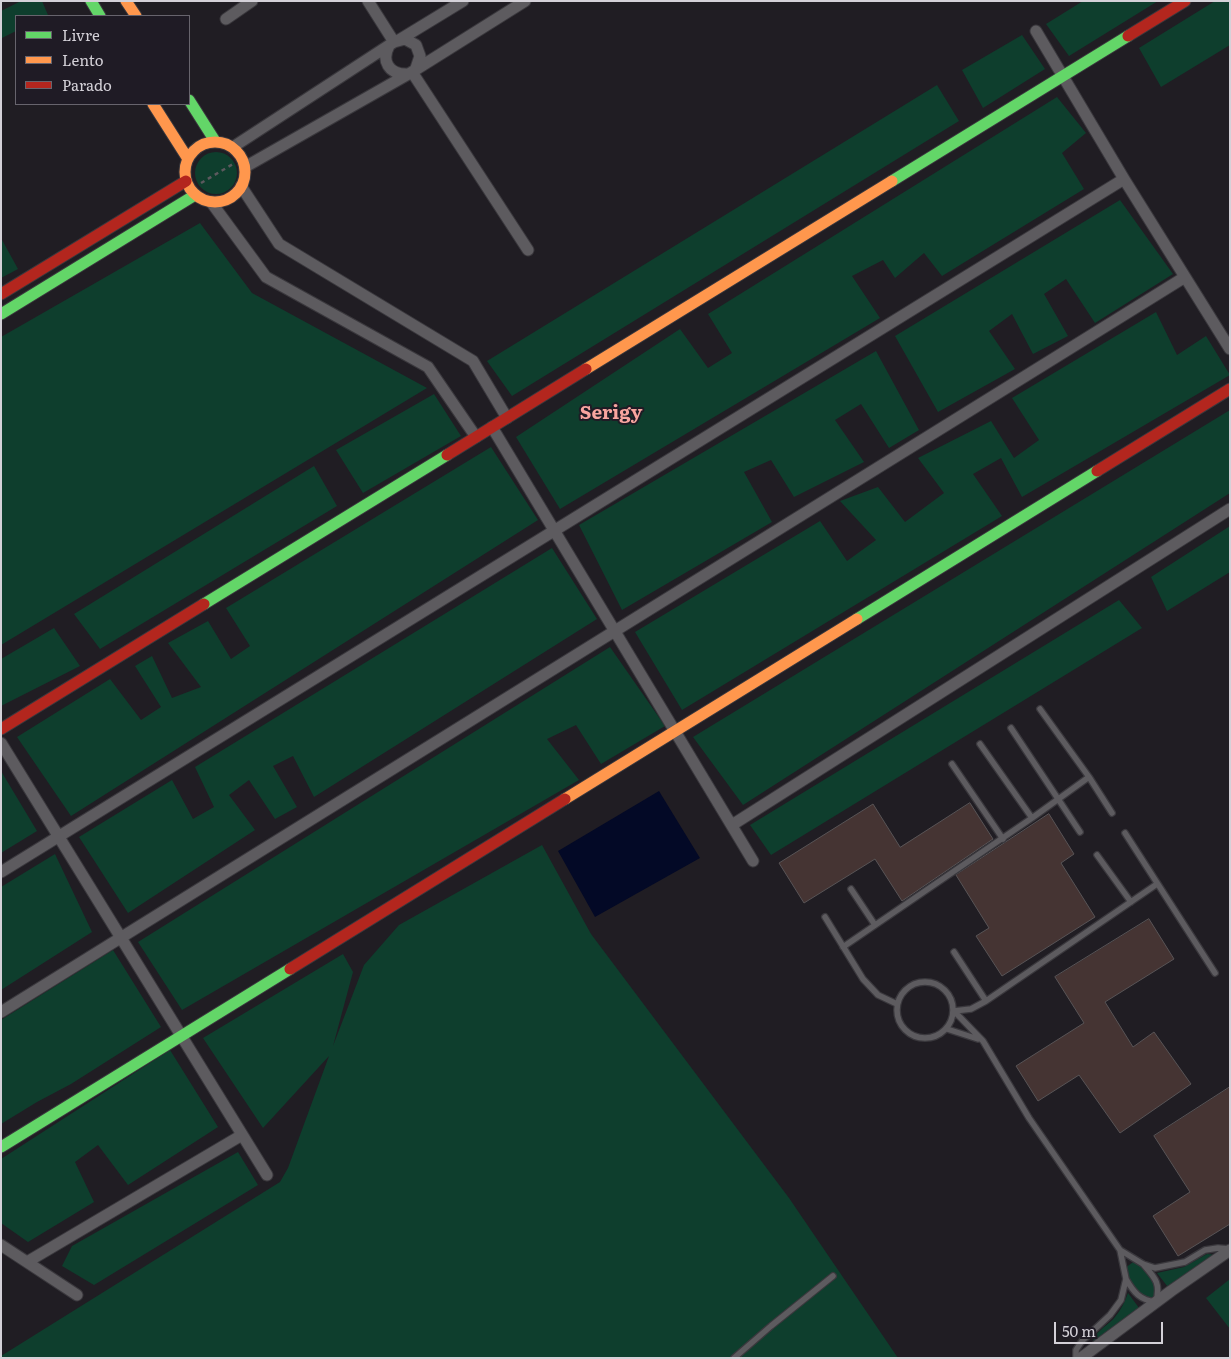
<!DOCTYPE html>
<html>
<head>
<meta charset="utf-8">
<style>
  body { margin:0 }
  #map { position:relative; width:1231px; height:1359px; overflow:hidden; background:#201d23; font-family:Literata,serif }
  canvas { display:block }
  .frame { position:absolute; inset:0; border:2px solid #d4d1d8; pointer-events:none }
  .legend { position:absolute; left:15px; top:15px; width:175px; height:90px; box-sizing:border-box; background:#1f1b25; border:1px solid #67646d; margin:0; padding:6px 9px; list-style:none; font-size:15px; color:#d4d1d8 }
  .legend li { display:flex; align-items:center; gap:10px; height:25px }
  .legend b { width:25px; border:1px solid #67646d }
  .scale { position:absolute; left:1054px; top:1322px; width:109px; height:22px; box-sizing:border-box; border:2px solid #d4d1d8; border-top:0; padding-left:6px; font-size:15px; line-height:18px; white-space:nowrap; color:#d4d1d8; -webkit-text-stroke:4px #1f1b25; paint-order:stroke }
</style>
</head>
<body>
<div id="map">
<canvas width="1231" height="1359"></canvas>
<div class="frame"></div>
<ul class="legend">
<li><b style="height:6px;background:#63d668"></b>Livre</li>
<li><b style="height:6px;background:#ff974d"></b>Lento</li>
<li><b style="height:6px;background:#b3261e"></b>Parado</li>
</ul>
<div class="scale">50 m</div>
</div>
<script>
const g = document.querySelector('canvas').getContext('2d');
g.lineJoin = 'round';
function paint(path, color) {
  g.fillStyle = color;
  g.fill(path, 'evenodd');
}
function stroke(path, color, width, dash) {
  g.strokeStyle = color;
  g.lineWidth = width;
  g.lineCap = dash ? 'butt' : 'round';
  g.setLineDash(dash || []);
  g.stroke(path);
}
function write(font, color, halo, rows, align = 'center') {
  g.font = font + ' Literata,serif';
  g.lineWidth = 4;
  g.setLineDash([]);
  g.textBaseline = 'middle';
  g.strokeStyle = halo;
  g.fillStyle = color;
  for (const [text, x, y, turn = 0] of rows) {
    g.save();
    g.translate(x, y);
    g.rotate((+turn || 0) * Math.PI / 180);
    g.textAlign = isNaN(turn) ? turn : align;
    if (halo) g.strokeText(text, 0, 0);
    g.fillText(text, 0, 0);
    g.restore();
  }
}
paint(new Path2D(`
  M 21,1 L 42,1 L 48,15 L 46,16 L 16,16 L 16,31 L 2,38 L 1,11 Z
  M 1083,1 L 1158,1 L 1069,56 L 1046,24 Z
  M 1215,1 L 1230,1 L 1230,45 L 1161,87 L 1139,48 Z
  M 1022,35 L 1045,69 L 983,108 L 962,70 Z
  M 937,85 L 959,121 L 512,396 L 487,361 Z
  M 1057,97 L 1086,133 L 1062,153 L 1084,189 L 942,276 L 924,253 L 895,278 L 883,260 L 852,276 L 880,318 L 560,509 L 516,437 L 680,329 L 708,368 L 732,353 L 708,314 Z
  M195 173a21 21 0 1 1 42 0a21 21 0 1 1-42 0Z
  M 1120,200 L 1173,274 L 1095,323 L 1066,279 L 1044,294 L 1068,336 L 1033,354 L 1012,314 L 989,331 L 1015,369 L 938,412 L 895,336 Z
  M 200,223 L 252,293 L 427,388 L 1,645 L 1,337 Z
  M 1,238 L 18,269 L 1,278 Z
  M 1156,312 L 1177,355 L 1206,336 L 1230,375 L 1022,497 L 1001,458 L 973,474 L 1002,516 L 682,710 L 635,632 L 820,521 L 847,561 L 876,540 L 840,501 L 878,487 L 905,522 L 944,493 L 918,458 L 991,421 L 1014,458 L 1039,440 L 1012,398 Z
  M 876,351 L 919,430 L 889,448 L 861,404 L 835,420 L 864,462 L 794,497 L 771,460 L 744,472 L 772,522 L 622,610 L 579,525 Z
  M 434,394 L 461,436 L 363,493 L 336,450 Z
  M 1230,410 L 1230,493 L 743,805 L 693,737 Z
  M 491,447 L 538,520 L 71,816 L 17,737 L 110,679 L 141,720 L 161,707 L 135,666 L 152,656 L 172,698 L 201,687 L 168,643 L 208,621 L 231,659 L 250,646 L 226,608 Z
  M 314,466 L 337,506 L 100,649 L 74,614 Z
  M 1230,526 L 1230,572 L 1167,611 L 1151,577 Z
  M 552,548 L 597,619 L 314,797 L 293,756 L 273,766 L 297,807 L 275,819 L 249,780 L 229,795 L 255,830 L 128,913 L 79,837 L 172,780 L 193,819 L 214,807 L 195,767 Z
  M 1119,600 L 1142,628 L 771,855 L 750,825 Z
  M 54,628 L 80,666 L 1,706 L 1,659 Z
  M 610,647 L 665,726 L 601,764 L 576,725 L 547,739 L 579,780 L 182,1010 L 138,942 Z
  M 1,771 L 37,831 L 1,853 Z
  M 542,845 L 591,934 L 789,1198 L 898,1358 L 1,1358 L 1,1356 L 280,1182 L 288,1168 L 329,1056 L 263,1128 L 203,1038 L 343,954 L 353,972 L 333,1046 L 364,965 L 399,925 Z
  M 55,854 L 92,932 L 1,990 L 1,887 Z
  M 113,950 L 161,1027 L 71,1084 L 37,1102 L 1,1124 L 1,1020 Z
  M 170,1050 L 218,1127 L 128,1185 L 98,1145 L 75,1162 L 94,1202 L 28,1242 L 1,1223 L 1,1159 Z
  M 238,1152 L 258,1185 L 94,1285 L 62,1266 L 72,1246 Z
  M 1207,1254 L 1217,1255 L 1171,1291 L 1157,1273 L 1184,1267 Z
  M 1136,1260 L 1155,1279 L 1156,1302 L 1134,1293 L 1125,1268 Z
  M 1230,1279 L 1230,1329 L 1206,1298 Z
  M 1128,1293 L 1142,1312 L 1093,1344 C 1093,1332 1108,1326 1115,1317 C 1121,1310 1125,1301 1128,1293 Z`), '#0e3e2d');
paint(new Path2D(`
  M 659,791 L 700,858 L 595,917 L 558,851 Z`), '#030926');
const building = new Path2D(`
  M 970,803 L 993,839 L 902,901 L 875,859 L 804,903 L 779,863 L 873,804 L 900,847 Z
  M 1049,814 L 1074,854 L 1061,863 L 1095,917 L 1002,976 L 976,936 L 989,928 L 956,875 Z
  M 1149,919 L 1174,959 L 1105,1002 L 1133,1047 L 1154,1032 L 1191,1084 L 1120,1133 L 1079,1075 L 1038,1101 L 1016,1066 L 1084,1023 L 1055,977 Z
  M 1230,1087 L 1230,1224 L 1178,1256 L 1153,1216 L 1190,1192 L 1154,1136 Z`);
paint(building, '#453433');
stroke(building, '#585456', 1);
const lane = new Path2D(`
  M 1040,709 L 1089,777 L 1112,813
  M 1011,728 L 1080,832
  M 980,744 L 1032,818
  M 952,764 L 1003,839
  M 1125,833 L 1215,973
  M 1097,855 L 1131,902
  M 851,889 L 875,925
  M 825,917 L 863,979 L 878,995 L 897,1004
  M 843,947 L 1032,818 L 1089,777
  M 954,952 L 986,1001
  M897 1010a28 28 0 1 1 56 0a28 28 0 1 1-56 0Z
  M 954,1011 L 983,1041 L 1029,1118 L 1120,1250 L 1126,1279 L 1121,1300 L 1110,1315 L 1082,1341 L 1076,1350 L 1076,1358
  M 954,1011 L 971,1009 L 986,1001 L 1157,884
  M 947,1029 L 978,1039
  M 1120,1250 L 1143,1264 L 1155,1268 L 1185,1262 L 1205,1250 L 1218,1248 L 1230,1249
  M 1126,1279 C 1134,1293 1140,1300 1156,1302 C 1161,1283 1155,1278 1143,1264
  M 734,1358 L 771,1326 L 833,1276`);
const street = new Path2D(`
  M 368,1 L 394,42
  M 226,19 L 252,1
  M 1036,31 L 1124,179 L 1230,349
  M 399,40 L 463,1
  M 389,46 C 381,61 389,74 406,74
  M 412,72 L 528,250
  M 233,147 L 394,42 L 405,39 L 416,45 L 420,56 L 416,68
  M 245,167 L 412,72 L 525,1
  M 241,186 L 279,244 L 473,361 L 507,418
  M 211,202 L 266,277 L 428,367 L 476,437
  M 492,427 L 753,861
  M 1,743 L 267,1175
  M 732,825 L 1230,509
  M 1,872 L 1124,179
  M 1,1012 L 1185,277
  M 1,1245 L 77,1295
  M 27,1262 L 242,1135
  M 1081,1358 L 1171,1291 L 1230,1250`);
const fast = new Path2D(`
  M 91,1 L 100,16
  M 189,100 L 215,141
  M 892,181 L 1128,36
  M 1,314 L 195,195
  M 204,604 L 447,455
  M 857,619 L 1097,471
  M 1,1147 L 290,969`);
const slow = new Path2D(`
  M 126,1 L 136,16
  M 153,104 L 188,159
  M185 172a30 30 0 1 1 60 0a30 30 0 1 1-60 0Z
  M 586,369 L 892,181
  M 565,799 L 857,619`);
const jam = new Path2D(`
  M 1128,36 L 1185,1
  M 1,294 L 186,181
  M 447,455 L 586,369
  M 1097,471 L 1230,389
  M 1,729 L 204,604
  M 290,969 L 565,799`);
stroke(lane, '#3a383d', 8);
stroke(street, '#3a383d', 13);
stroke(fast, '#3a383d', 13);
stroke(slow, '#3a383d', 13);
stroke(jam, '#3a383d', 13);
stroke(new Path2D(`
  M 201,183 L 233,164`), '#5c595e', 2.5, [4, 4]);
stroke(lane, '#5d5b5f', 5.5);
stroke(street, '#5d5b5f', 11);
stroke(fast, '#63d668', 11);
stroke(slow, '#ff974d', 11);
stroke(jam, '#b3261e', 11);
write('bold 19px', '#f8a59f', '#1f1b25', [
  ["Serigy",611,413]
]);
</script>
</body>
</html>
